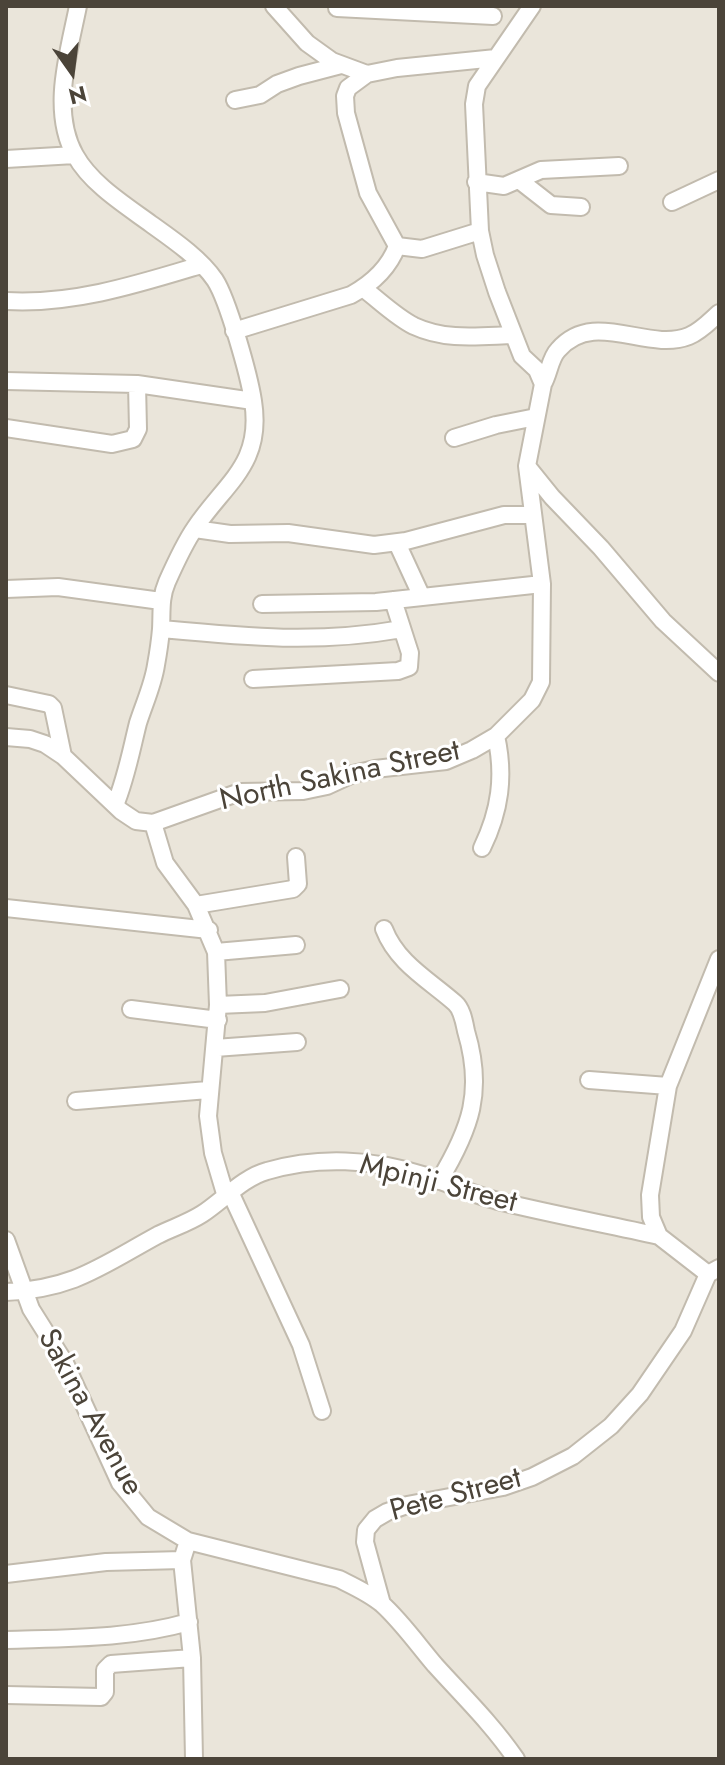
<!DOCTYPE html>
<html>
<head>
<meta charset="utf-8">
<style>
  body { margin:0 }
  #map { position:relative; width:725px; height:1765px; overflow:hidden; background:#f6f3ec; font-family:Jost,sans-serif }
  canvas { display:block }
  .frame { position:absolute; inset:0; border:8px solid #4b4439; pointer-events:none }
  .north { position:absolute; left:32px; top:32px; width:80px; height:80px; -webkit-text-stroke:6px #fff; paint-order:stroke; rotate:166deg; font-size:22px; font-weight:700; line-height:32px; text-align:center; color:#4b4439 }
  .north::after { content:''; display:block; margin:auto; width:28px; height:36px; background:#4b4439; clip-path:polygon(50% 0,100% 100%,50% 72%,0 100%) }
</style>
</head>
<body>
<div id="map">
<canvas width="725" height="1765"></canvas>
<div class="frame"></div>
<div class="north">N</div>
</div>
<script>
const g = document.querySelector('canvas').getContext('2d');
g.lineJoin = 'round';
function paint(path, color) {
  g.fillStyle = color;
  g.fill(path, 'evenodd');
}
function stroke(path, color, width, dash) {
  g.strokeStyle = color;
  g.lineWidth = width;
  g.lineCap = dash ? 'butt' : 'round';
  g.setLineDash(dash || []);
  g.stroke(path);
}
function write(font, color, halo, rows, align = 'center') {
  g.font = font + ' Jost,sans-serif';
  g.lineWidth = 6;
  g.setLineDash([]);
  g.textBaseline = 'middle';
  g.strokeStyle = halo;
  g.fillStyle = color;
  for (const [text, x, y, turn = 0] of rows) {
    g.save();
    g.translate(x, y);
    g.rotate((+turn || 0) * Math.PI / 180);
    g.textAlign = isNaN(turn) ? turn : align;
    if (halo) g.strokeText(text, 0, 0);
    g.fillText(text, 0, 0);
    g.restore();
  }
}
paint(new Path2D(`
  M 6,6 L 719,6 L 719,1759 L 6,1759 Z`), '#eae5da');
const minor = new Path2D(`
  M 78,6 C 69,52 50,110 75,155 C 91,184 125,205 151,224 C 172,239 200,258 215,280 C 228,300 249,375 253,401 C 263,464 226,482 195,528 C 184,544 175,564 167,582 C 160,598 162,612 161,629 C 160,641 158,654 156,665 C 153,685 144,704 138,723 C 131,751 126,779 115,805
  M 274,6 L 307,43 L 332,61 L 367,74 L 397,68 L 496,58
  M 337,8 L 493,16
  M 367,74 L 348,88 L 345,96 L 346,113 L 368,193 L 397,246 L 422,249 L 480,231
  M 235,100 L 260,95 L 277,84 L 299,76 L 341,65
  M 6,159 L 75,155
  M 519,180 L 551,205 L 581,207
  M 476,182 L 504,186 L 541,170 L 619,166
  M 672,202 L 719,180
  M 364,289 C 380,301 396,317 414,326 C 446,341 480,336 513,335
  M 6,301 C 73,305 138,284 201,265
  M 234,331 L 351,295 C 371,284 389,268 397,246
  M 6,381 L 137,384 L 253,401
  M 543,384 C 549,374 550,358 558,350 C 594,308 647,353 689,336 C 701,331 710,321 719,313
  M 6,428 L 112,444 L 133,439 L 138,429 L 137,384
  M 454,438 L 496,425 L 536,417
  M 527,466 L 552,497 L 601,548 L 663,621 L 719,673
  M 195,529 L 230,534 L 288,533 L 374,545 L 406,541 L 504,515 L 533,515
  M 397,543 L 421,595
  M 6,589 L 58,587 L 161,601
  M 262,604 L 376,602 L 542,584
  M 161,629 C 246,637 317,644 402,629
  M 253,679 L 398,671 L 409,667 L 410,653 L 393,600
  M 6,695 L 49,704 L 53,708 L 63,756
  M 6,737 L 30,739 L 45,744 L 63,756 L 121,811 L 136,821 L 153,823 L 240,792 L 303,791 L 327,786 L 353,774 L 375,769 L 446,761 L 472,750 L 496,736 L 532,700 L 541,682 L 542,584 L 527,466 L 543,384 L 537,370 L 522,356 L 497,292 L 485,255 L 480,231 L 474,104 L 477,86 L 532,6
  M 153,823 L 165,863 L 196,905 L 216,952 L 218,1005 L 208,1116 L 213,1153 L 226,1197
  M 482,848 C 500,811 505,776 496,736
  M 196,905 L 293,889 L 298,884 L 296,857
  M 6,908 L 209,930
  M 384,929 C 397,963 429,980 455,1003 C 462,1009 464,1021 466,1031 C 484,1091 471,1128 439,1181
  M 216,952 L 296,945
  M 218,1005 L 265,1003 L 340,989
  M 131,1009 L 218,1020
  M 215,1048 L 297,1042
  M 589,1080 L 668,1086
  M 76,1101 L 208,1090
  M 231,1194 L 301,1345 L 322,1411
  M 6,1240 L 31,1309 L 65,1363 L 120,1483 L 148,1517 L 188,1541 L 339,1579 C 353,1586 369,1593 382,1604 C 401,1621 418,1645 435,1665 C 463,1696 492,1724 516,1759
  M 708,1274 L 659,1236 L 651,1217 L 650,1195 L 668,1086 L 719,959
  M 6,1292 C 74,1289 101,1266 158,1235 C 172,1228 188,1223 202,1214 C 222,1201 244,1177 267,1171 C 318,1156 373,1159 423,1175 C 448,1183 472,1194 498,1201 C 551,1214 605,1224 659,1236
  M 188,1541 L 182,1560 L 192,1658 L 194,1759
  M 6,1574 L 106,1562 L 182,1560
  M 382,1604 L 365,1542 L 366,1530 L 375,1519 L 387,1512 L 407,1505 L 503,1487 L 532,1477 L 573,1456 L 611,1426 L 640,1394 L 683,1331 L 708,1274 L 719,1268
  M 6,1640 C 68,1638 129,1639 189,1622
  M 6,1695 L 101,1697 L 105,1692 L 105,1670 L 111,1664 L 192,1658`);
stroke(minor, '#c2bbae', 20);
stroke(minor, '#fff', 16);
write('30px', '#4b4439', '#fff', [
  ["North Sakina Street",340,777,-12],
  ["Mpinji Street",438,1185,14],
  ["Sakina Avenue",89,1413,61],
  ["Pete Street",456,1496,-15]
]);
</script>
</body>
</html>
